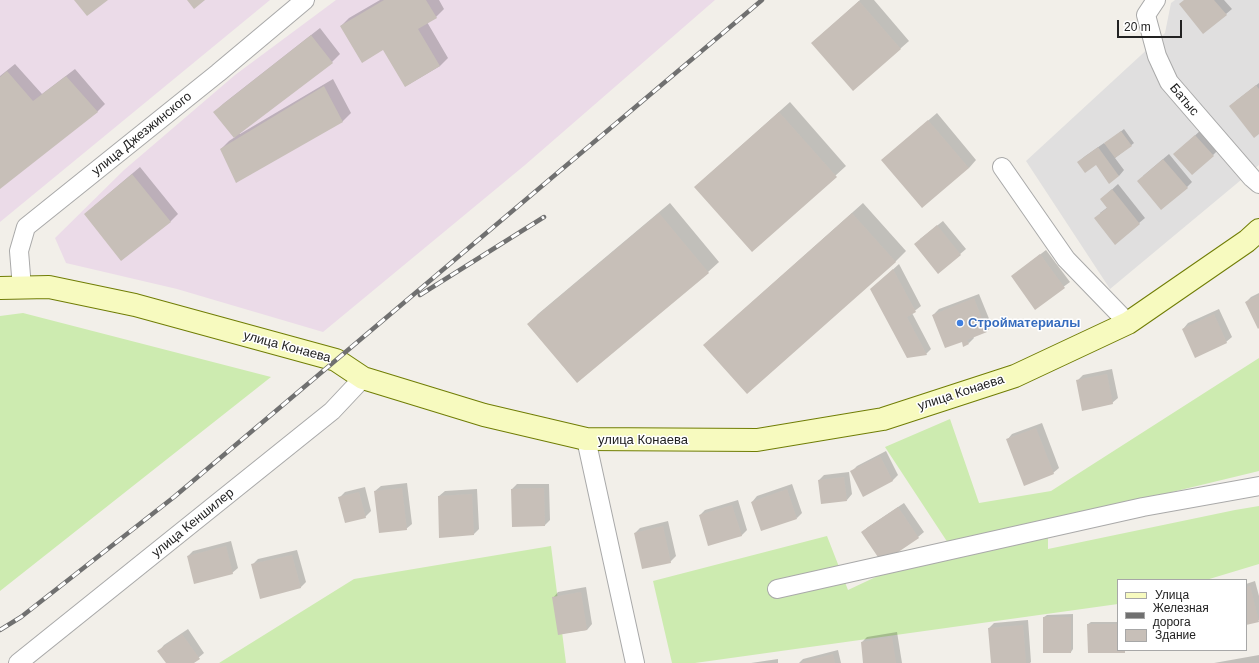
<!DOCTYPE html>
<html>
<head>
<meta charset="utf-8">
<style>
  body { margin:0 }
  #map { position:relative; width:1259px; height:663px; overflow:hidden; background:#f2efe9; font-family:Arial,sans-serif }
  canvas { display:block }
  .legend { position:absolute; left:1117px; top:579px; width:130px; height:72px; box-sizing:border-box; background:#fff; border:1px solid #a7a7a7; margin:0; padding:5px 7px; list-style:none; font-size:12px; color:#222 }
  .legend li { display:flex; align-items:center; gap:8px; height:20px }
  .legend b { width:20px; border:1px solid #a7a7a7 }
  .scale { position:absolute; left:1117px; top:20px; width:65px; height:18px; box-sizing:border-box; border:2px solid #222; border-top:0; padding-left:5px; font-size:12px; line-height:14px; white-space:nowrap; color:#222; -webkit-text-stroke:3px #fff; paint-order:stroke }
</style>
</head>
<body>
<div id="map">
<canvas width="1259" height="663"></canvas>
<ul class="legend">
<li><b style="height:5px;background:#f7fabf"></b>Улица</li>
<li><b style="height:5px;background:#707070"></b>Железная дорога</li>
<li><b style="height:11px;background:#c7bfb8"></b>Здание</li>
</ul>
<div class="scale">20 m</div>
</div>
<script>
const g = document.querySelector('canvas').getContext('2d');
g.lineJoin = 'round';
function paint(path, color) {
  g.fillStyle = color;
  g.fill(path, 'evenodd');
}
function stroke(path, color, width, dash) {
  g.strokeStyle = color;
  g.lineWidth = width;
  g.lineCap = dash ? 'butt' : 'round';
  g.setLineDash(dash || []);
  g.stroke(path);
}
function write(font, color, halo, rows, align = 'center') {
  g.font = font + ' Arial,sans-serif';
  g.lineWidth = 3;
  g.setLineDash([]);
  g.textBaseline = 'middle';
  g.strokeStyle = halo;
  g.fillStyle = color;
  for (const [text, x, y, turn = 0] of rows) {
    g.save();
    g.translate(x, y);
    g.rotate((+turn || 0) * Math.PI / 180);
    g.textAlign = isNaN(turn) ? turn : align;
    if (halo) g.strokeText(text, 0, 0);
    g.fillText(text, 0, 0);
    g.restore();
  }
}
paint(new Path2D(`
  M 1175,0 L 1259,0 L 1259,165 L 1110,289 L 1026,161 L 1165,33 L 1171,3 Z`), '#e0dfdf');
paint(new Path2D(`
  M 0,0 L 270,0 L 0,222 Z
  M 336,0 L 715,0 L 525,165 L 323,332 L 177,289 L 66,263 L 55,238 L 124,170 L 235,75 Z`), '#ebdbe8');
paint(new Path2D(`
  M 23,313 L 271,377 L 0,591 L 0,316 Z
  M 1259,358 L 1259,471 L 1048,522 L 1048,549 L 1235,510 L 1259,506 L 1259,564 L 1206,580 L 1118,580 L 1118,604 L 695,663 L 672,663 L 653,581 L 827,536 L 848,590 L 948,543 L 885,447 L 950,419 L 979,503 L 1051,491 Z
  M 551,546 L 566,663 L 219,663 L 354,579 Z`), '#cdebb0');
paint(new Path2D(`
  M 380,0 L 439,0 L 444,9 L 436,17 L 427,22 L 448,58 L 440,66 L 406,86 L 384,49 L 341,26 L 349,18 Z
  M 860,0 L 874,0 L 909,41 L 853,90 L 812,43 Z
  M 1185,0 L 1224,0 L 1232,9 L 1226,14 Z
  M 320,28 L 340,54 L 332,62 L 239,133 L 240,134 L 333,79 L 351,113 L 343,121 L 237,181 L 221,149 L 229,141 L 235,137 L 215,112 L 223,104 Z
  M 15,64 L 42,94 L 75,69 L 105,104 L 97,112 L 0,187 L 0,76 Z
  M 1259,83 L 1259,133 L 1236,101 Z
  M 790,102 L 846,166 L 752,251 L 706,177 Z
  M 937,113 L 976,160 L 969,168 L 882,160 Z
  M 1124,129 L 1134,143 L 1115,158 L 1124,170 L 1119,176 L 1096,164 L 1079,162 L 1084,157 L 1104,143 L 1105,144 Z
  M 1201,130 L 1218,150 L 1213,155 L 1180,149 Z
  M 1169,154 L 1192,182 L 1187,187 L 1143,176 Z
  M 140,167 L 178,214 L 170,222 L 94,206 Z
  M 1118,184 L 1145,218 L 1115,243 L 1100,213 L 1108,207 L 1107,194 Z
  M 670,203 L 719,262 L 708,272 L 577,382 L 528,324 L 538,314 Z
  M 863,203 L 906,251 L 895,262 L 704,345 Z
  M 943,221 L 966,249 L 938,273 L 920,239 Z
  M 1046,250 L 1070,282 L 1035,308 L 1012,276 Z
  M 899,264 L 921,306 L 912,313 L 931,349 L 926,354 L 877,284 Z
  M 1259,293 L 1259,327 L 1246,302 L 1251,297 Z
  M 979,294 L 992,326 L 987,331 L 973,336 L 974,338 L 969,343 L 962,341 L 933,315 L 939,309 Z
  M 1219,309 L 1232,337 L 1226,342 L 1183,329 L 1188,323 Z
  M 1112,369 L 1118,398 L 1112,403 L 1077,381 L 1083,375 Z
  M 1042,423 L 1059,468 L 1053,473 L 1007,440 L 1012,434 Z
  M 886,451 L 898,475 L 893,480 L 864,495 L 852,471 L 857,466 Z
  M 849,472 L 852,494 L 847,500 L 819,480 L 824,475 Z
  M 407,483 L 412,524 L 406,529 L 375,491 L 381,486 Z
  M 517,484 L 549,484 L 550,520 L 545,525 L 513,526 L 512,489 Z
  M 792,484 L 802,513 L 797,518 L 752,502 L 757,496 Z
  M 365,487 L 371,511 L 365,517 L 339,498 L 345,492 Z
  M 477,489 L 479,529 L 474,534 L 440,537 L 439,496 L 445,491 Z
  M 738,500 L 747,530 L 741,536 L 700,515 L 705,510 Z
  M 904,503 L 924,532 L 918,537 L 862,532 L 868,527 Z
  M 668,521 L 676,556 L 670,562 L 635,533 L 640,528 Z
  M 231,541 L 238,568 L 232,573 L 188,556 L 193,551 Z
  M 297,550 L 306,582 L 300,588 L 252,565 L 258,559 Z
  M 1255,581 L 1259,596 L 1259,620 L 1246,624 L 1246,584 Z
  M 586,587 L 592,624 L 587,630 L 559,634 L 553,598 L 558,592 Z
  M 1073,614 L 1073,649 L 1071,652 L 1044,617 L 1047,615 Z
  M 1028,620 L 1031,662 L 1030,663 L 992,663 L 989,628 L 994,623 Z
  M 1091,622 L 1118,622 L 1118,650 L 1126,650 L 1124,652 L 1089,652 L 1088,624 Z
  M 188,629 L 204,653 L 192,663 L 167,663 L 159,651 L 164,645 Z
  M 897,632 L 902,663 L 864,663 L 862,642 L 867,637 Z
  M 838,650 L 841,663 L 799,663 L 803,659 Z
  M 1259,655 L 1259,663 L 1214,663 Z
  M 778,659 L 778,663 L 751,663 Z`), '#0003');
paint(new Path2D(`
  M 74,0 L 108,0 L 87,16 Z
  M 187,0 L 205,0 L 194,9 Z
  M 384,0 L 426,0 L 437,18 L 418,29 L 440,66 L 405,87 L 383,50 L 362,63 L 340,26 Z
  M 1184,0 L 1214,0 L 1227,15 L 1203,34 L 1179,4 Z
  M 859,1 L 901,49 L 853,91 L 811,43 Z
  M 311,35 L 333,63 L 234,138 L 213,112 Z
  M 7,71 L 33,101 L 66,76 L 98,112 L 0,189 L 0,77 Z
  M 1256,85 L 1259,89 L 1259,134 L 1254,138 L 1229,106 Z
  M 324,86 L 343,122 L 236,183 L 220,149 Z
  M 779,112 L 837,177 L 752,252 L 694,187 Z
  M 928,120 L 969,168 L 922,208 L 881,160 Z
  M 1121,131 L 1132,146 L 1115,158 L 1104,143 Z
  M 1195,135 L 1214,156 L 1192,175 L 1173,154 Z
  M 1098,147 L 1119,176 L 1109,184 L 1096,165 L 1085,173 L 1077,162 Z
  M 1163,159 L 1188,188 L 1161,210 L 1137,181 Z
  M 132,174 L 171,222 L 121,261 L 84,214 Z
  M 1112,189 L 1140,224 L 1115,245 L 1094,218 L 1107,208 L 1100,199 Z
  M 659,213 L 709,273 L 577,383 L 527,324 Z
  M 852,213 L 896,262 L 747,394 L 703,345 Z
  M 937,225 L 961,255 L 938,274 L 914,244 Z
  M 1040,254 L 1065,288 L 1035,310 L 1011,276 Z
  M 893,269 L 916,312 L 907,317 L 927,355 L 907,358 L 870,289 Z
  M 1259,295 L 1259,328 L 1258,329 L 1245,302 Z
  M 974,298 L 987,332 L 967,340 L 969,344 L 963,347 L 962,342 L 945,348 L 932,315 Z
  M 1214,314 L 1227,343 L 1195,358 L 1182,329 Z
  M 1107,374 L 1113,404 L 1082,411 L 1076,380 Z
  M 1036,428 L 1054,474 L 1024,486 L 1006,439 Z
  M 880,456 L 893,481 L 863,497 L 850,471 Z
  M 844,477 L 847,501 L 821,504 L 818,480 Z
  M 402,488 L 407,530 L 379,533 L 374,491 Z
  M 544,488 L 545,526 L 512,527 L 511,489 Z
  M 787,489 L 797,519 L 761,531 L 751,502 Z
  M 359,492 L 366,518 L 345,523 L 338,497 Z
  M 472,494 L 474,535 L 439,538 L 438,496 Z
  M 732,505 L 742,536 L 708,546 L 699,515 Z
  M 898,507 L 919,538 L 882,563 L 861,532 Z
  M 663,526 L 671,563 L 642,569 L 634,533 Z
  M 226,546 L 233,574 L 194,584 L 187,556 Z
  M 292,555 L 301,588 L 260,599 L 251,564 Z
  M 1250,586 L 1259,622 L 1246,625 L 1246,587 Z
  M 581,592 L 587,630 L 558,635 L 552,597 Z
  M 1043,617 L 1071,617 L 1071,653 L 1043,653 Z
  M 1087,624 L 1118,624 L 1118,650 L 1125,650 L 1125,653 L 1088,653 Z
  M 1023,625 L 1026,663 L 991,663 L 988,628 Z
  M 182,634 L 200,659 L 194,663 L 166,663 L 157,651 Z
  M 892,637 L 896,663 L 863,663 L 861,642 Z
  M 833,654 L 835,663 L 802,663 L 802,662 Z`), '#c7bfb8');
const minor = new Path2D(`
  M 1156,0 L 1146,15 L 1157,56 L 1169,82 L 1252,178 L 1259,184
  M 1002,167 L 1066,259 L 1128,323
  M 22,288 L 19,251 L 26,227 L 218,73 L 305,0
  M 586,439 L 635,663
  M 777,589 L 1143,507 L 1259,486
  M 18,663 L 332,411 L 363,378`);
const secondary = new Path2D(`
  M 0,288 L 49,287 L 135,305 L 336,360 L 363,378 L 484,415 L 586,439 L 757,440 L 883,419 L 1015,376 L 1128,323 L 1247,241 L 1259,230`);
stroke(minor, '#a9a9a9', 20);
stroke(secondary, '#707d05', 24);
stroke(minor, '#fff', 18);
stroke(secondary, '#f7fabf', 22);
const rail = new Path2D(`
  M 420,295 L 544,217
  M 0,630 L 21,617 L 174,497 L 762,0`);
stroke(rail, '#707070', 4.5);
stroke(rail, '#fff', 3, [9]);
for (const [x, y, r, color] of [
  [960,323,4,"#3f7fe0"]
]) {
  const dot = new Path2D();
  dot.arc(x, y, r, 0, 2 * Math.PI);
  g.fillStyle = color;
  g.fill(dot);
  stroke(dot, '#fff', 1.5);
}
write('13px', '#222', '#fff', [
  ["Батыс",1184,100,50],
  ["улица Джезжинского",142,134,-39],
  ["улица Конаева",287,347,15],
  ["улица Конаева",961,393,-18],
  ["улица Конаева",643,440],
  ["улица Кеншилер",193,523,-39]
]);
write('bold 13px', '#366cbe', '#fff', [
  ["Стройматериалы",968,323]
], 'left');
</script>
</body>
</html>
